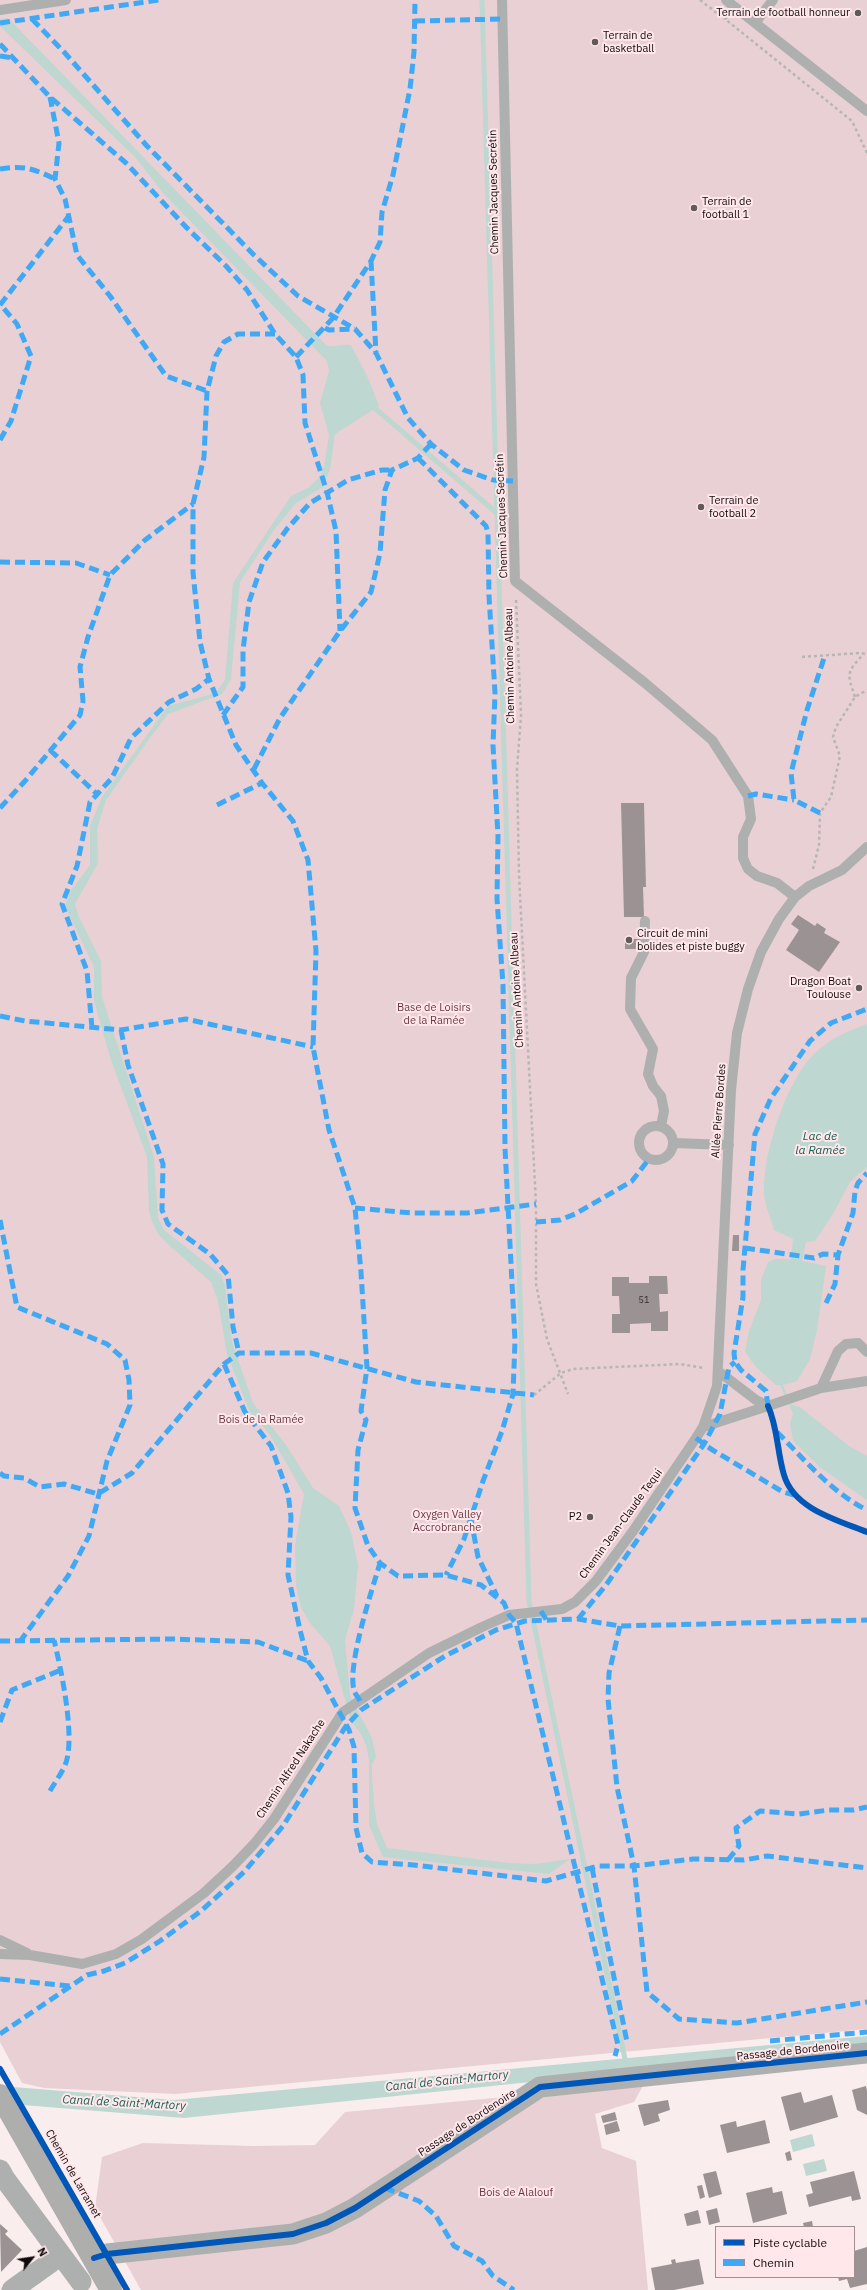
<!DOCTYPE html>
<html>
<head>
<meta charset="utf-8">
<style>
  body { margin:0 }
  #map { position:relative; width:867px; height:2290px; overflow:hidden; background:#f9edee; font-family:"IBM Plex Sans",sans-serif }
  canvas { display:block }
  .legend { position:absolute; left:715px; top:2226px; width:140px; height:52px; box-sizing:border-box; background:#ffe7ea; border:1px solid #a08f91; margin:0; padding:5px 7px; list-style:none; font-size:12px; color:#110a0b }
  .legend li { display:flex; align-items:center; gap:8px; height:20px }
  .legend b { width:20px; border:1px solid #a08f91 }
  .north { position:absolute; left:12px; top:2238px; width:40px; height:40px; -webkit-text-stroke:3px #ffe7ea; paint-order:stroke; rotate:60deg; font-size:11px; font-weight:700; line-height:16px; text-align:center; color:#110a0b }
  .north::after { content:''; display:block; margin:auto; width:14px; height:18px; background:#110a0b; clip-path:polygon(50% 0,100% 100%,50% 72%,0 100%) }
</style>
</head>
<body>
<div id="map">
<canvas width="867" height="2290"></canvas>
<ul class="legend">
<li><b style="height:5px;background:#0057b8"></b>Piste cyclable</li>
<li><b style="height:5px;background:#3fa9f5"></b>Chemin</li>
</ul>
<div class="north">N</div>
</div>
<script>
const g = document.querySelector('canvas').getContext('2d');
g.lineJoin = 'round';
function paint(path, color) {
  g.fillStyle = color;
  g.fill(path, 'evenodd');
}
function stroke(path, color, width, dash) {
  g.strokeStyle = color;
  g.lineWidth = width;
  g.lineCap = dash ? 'butt' : 'round';
  g.setLineDash(dash || []);
  g.stroke(path);
}
function write(font, color, halo, rows, align = 'center') {
  g.font = font + ' "IBM Plex Sans",sans-serif';
  g.lineWidth = 4;
  g.setLineDash([]);
  g.textBaseline = 'middle';
  g.strokeStyle = halo;
  g.fillStyle = color;
  for (const [text, x, y, turn = 0] of rows) {
    g.save();
    g.translate(x, y);
    g.rotate((+turn || 0) * Math.PI / 180);
    g.textAlign = isNaN(turn) ? turn : align;
    if (halo) g.strokeText(text, 0, 0);
    g.fillText(text, 0, 0);
    g.restore();
  }
}
paint(new Path2D(`
  M 0,0 L 867,0 L 867,2029 L 175,2094 L 44,2088 L 22,2083 L 0,2042 Z
  M 644,2084 L 634,2102 L 595,2114 L 602,2148 L 636,2161 L 648,2290 L 141,2290 L 95,2208 L 102,2157 L 143,2143 L 254,2146 L 315,2145 L 345,2112 Z`), '#e9d0d4');
paint(new Path2D(`
  M 8,18 L 327,346 C 336,347 342,344 351,345 L 369,380 L 379,406 L 335,434 L 330,469 L 323,487 L 296,503 L 274,530 L 240,582 L 231,679 L 222,694 L 168,714 L 147,742 L 106,800 L 97,829 L 98,863 L 75,904 L 79,917 L 101,961 L 102,997 L 154,1157 L 158,1218 L 164,1230 L 221,1275 L 225,1286 L 232,1342 L 253,1403 L 286,1445 L 313,1488 L 339,1506 L 351,1532 L 358,1565 L 354,1609 L 345,1640 L 350,1696 L 372,1738 L 374,1747 L 376,1757 L 372,1764 L 372,1775 L 374,1804 L 377,1824 L 387,1848 L 509,1863 L 536,1864 L 570,1859 L 549,1874 L 383,1857 L 369,1825 L 369,1760 L 366,1745 L 361,1734 L 351,1721 L 330,1646 L 309,1622 L 301,1607 L 296,1586 L 295,1545 L 304,1494 L 270,1435 L 249,1410 L 227,1354 L 218,1301 L 211,1282 L 170,1246 L 158,1234 L 152,1221 L 149,1211 L 147,1157 L 111,1060 L 94,1001 L 94,967 L 65,906 L 70,892 L 90,865 L 90,826 L 102,797 L 168,706 L 209,695 L 218,690 L 225,680 L 233,583 L 291,496 L 308,488 L 320,477 L 324,467 L 329,435 L 320,403 L 329,371 L 327,361 L 164,194 L 135,157 L 0,26 L 0,19 Z
  M 867,1024 L 867,1167 L 850,1182 L 833,1214 L 815,1241 L 806,1242 L 802,1261 L 826,1266 L 817,1330 L 810,1359 L 797,1381 L 783,1385 L 791,1404 L 801,1408 L 849,1446 L 867,1456 L 867,1500 L 821,1468 L 793,1441 L 790,1424 L 793,1413 L 780,1385 L 776,1385 L 756,1367 L 745,1352 L 749,1331 L 761,1300 L 761,1280 L 768,1262 L 775,1259 L 791,1259 L 793,1239 L 774,1230 C 772,1221 767,1211 765,1201 C 759,1162 786,1081 814,1054 C 829,1039 848,1031 867,1024 Z
  M 867,2036 L 867,2047 L 184,2118 L 23,2105 L 13,2087 L 174,2100 Z
  M 812,2134 L 815,2146 L 793,2152 L 790,2140 Z
  M 824,2159 L 827,2171 L 806,2176 L 803,2164 Z`), '#bed7d1');
stroke(new Path2D(`
  M 482,0 L 529,1601 L 626,2064
  M 370,404 L 498,514`), '#bed7d1', 5);
paint(new Path2D(`
  M 621,803 L 644,803 L 646,887 L 643,887 L 644,917 L 624,917 Z
  M 798,915 L 815,926 L 817,923 L 826,929 L 824,933 L 840,942 L 819,972 L 786,950 L 799,930 L 791,924 Z
  M 625,939 L 642,939 L 642,949 L 625,949 Z
  M 733,1235 L 739,1235 L 739,1251 L 732,1251 Z
  M 649,1276 L 667,1276 L 668,1294 L 659,1294 L 660,1312 L 668,1311 L 668,1331 L 651,1331 L 651,1323 L 630,1324 L 630,1333 L 612,1333 L 612,1314 L 620,1314 L 619,1296 L 612,1296 L 612,1277 L 629,1277 L 629,1283 L 649,1283 Z
  M 866,2086 L 867,2091 L 867,2115 L 857,2110 L 852,2090 Z
  M 801,2092 L 804,2103 L 832,2095 L 838,2117 L 790,2131 L 781,2097 Z
  M 668,2100 L 670,2110 L 658,2114 L 660,2121 L 644,2126 L 638,2105 Z
  M 615,2112 L 617,2120 L 603,2123 L 601,2116 Z
  M 765,2120 L 770,2143 L 727,2153 L 720,2125 L 736,2121 L 737,2127 Z
  M 617,2121 L 620,2131 L 606,2135 L 604,2125 Z
  M 790,2151 L 792,2160 L 787,2161 L 785,2153 Z
  M 716,2171 L 722,2194 L 709,2198 L 703,2174 Z
  M 854,2171 L 861,2199 L 852,2201 L 851,2196 L 809,2207 L 806,2195 L 813,2193 L 810,2182 Z
  M 702,2185 L 705,2197 L 700,2199 L 697,2186 Z
  M 772,2187 L 773,2193 L 782,2191 L 787,2214 L 753,2223 L 746,2193 Z
  M 717,2208 L 720,2222 L 709,2225 L 706,2211 Z
  M 698,2210 L 701,2223 L 687,2226 L 684,2214 Z
  M 812,2221 L 813,2227 L 804,2227 L 803,2223 Z
  M 0,2224 L 8,2231 L 5,2234 L 22,2250 L 1,2272 Z
  M 867,2247 L 867,2284 L 850,2288 L 847,2279 L 839,2281 L 838,2277 L 854,2277 L 854,2251 Z
  M 675,2259 L 676,2263 L 699,2259 L 704,2284 L 674,2290 L 655,2290 L 651,2268 L 672,2264 L 671,2260 Z`), '#9b9293');
stroke(new Path2D(`
  M 700,0 L 725,19
  M 727,17 L 725,19 L 852,121 L 867,153
  M 516,600 L 521,715 L 517,769 L 519,875 L 536,1204 L 536,1284 L 547,1339 L 568,1394
  M 802,657 L 859,653 L 867,654
  M 855,697 C 847,674 846,672 864,654
  M 813,869 L 819,845 L 820,813 L 831,797 L 840,756 L 833,737 L 836,727 L 855,697 L 867,690
  M 534,1395 L 561,1373 L 573,1369 L 680,1364 L 704,1368`), '#b8b5b5', 2.5, [3, 3]);
stroke(new Path2D(`
  M 502,0 L 515,581 L 645,683 L 712,740 L 748,796 L 751,819 L 743,837 L 743,858 L 748,869 L 757,876 L 777,883 L 795,897
  M 726,0 L 867,111
  M 0,10 L 66,0
  M 755,23 L 773,0
  M 645,921 L 644,952 L 631,978 L 630,1009 L 653,1049 L 648,1074 L 653,1086 L 661,1096 L 664,1111 L 661,1126
  M639 1143a17 17 0 1 1 34 0a17 17 0 1 1-34 0Z
  M 674,1143 L 729,1145
  M 718,1371 L 756,1400 L 768,1406 L 821,1388 L 867,1381
  M 821,1388 L 838,1351 L 846,1344 L 858,1343 L 867,1352
  M 703,1427 L 768,1406
  M 0,1940 L 27,1953
  M 0,1954 L 30,1955 L 82,1964 L 116,1954 L 142,1939 L 204,1893 L 233,1866 L 254,1844 L 274,1819 L 343,1712 L 429,1653 L 482,1627 L 509,1615 L 562,1609 L 575,1602 L 596,1581 L 633,1531 L 696,1438 L 703,1427 L 717,1386 L 731,1090 L 737,1033 L 748,989 L 761,952 L 779,919 L 795,897 L 809,886 L 842,870 L 867,847`), '#aeb0af', 10);
stroke(new Path2D(`
  M 0,2170 L 5,2179 L 81,2282
  M 94,2258 L 107,2254 L 293,2234 L 326,2223 L 355,2208 L 540,2087 L 867,2053
  M 12,2290 L 61,2255`), '#aeb0af', 21);
stroke(new Path2D(`
  M 0,2095 L 111,2290`), '#aeaead', 22);
stroke(new Path2D(`
  M 32,19 L 64,52 L 147,146 L 253,254 L 298,296 L 355,329 L 376,353 L 408,418 L 431,444 L 464,470 L 493,480 L 513,481
  M 415,21 L 502,19
  M 0,23 L 159,0
  M 0,44 L 50,97 L 126,163 L 186,227 L 226,266 L 247,290 L 275,334 L 296,357 L 303,375 L 305,423 L 327,492 L 336,531 L 340,631
  M 0,56 L 14,58
  M 50,97 L 59,143 L 55,179 L 65,199 L 77,255 L 110,296 L 166,376 L 207,391
  M 0,169 C 24,165 34,169 55,179
  M 371,261 L 376,353
  M 0,305 L 68,217
  M 325,328 L 329,330 L 355,329
  M 275,334 L 238,334 L 224,342 L 216,356 L 207,391 L 204,457 L 193,504 L 193,572 L 200,642 L 209,679 L 236,745 L 262,783 L 293,821 L 308,860 L 316,951 L 313,1047 L 329,1130 L 355,1208 L 361,1272 L 367,1368 L 361,1411 L 366,1420 L 358,1450 L 355,1508 L 368,1546 L 380,1563 L 398,1576 L 446,1575 L 481,1585 L 504,1603 L 509,1615 L 516,1623 L 618,2045 L 615,2056
  M 296,357 L 333,318 L 371,261 L 380,242 L 382,212 L 393,175 L 410,89 L 414,52 L 415,0
  M 0,440 L 11,421 L 31,356 L 17,324 L 0,304
  M 418,458 L 486,526 L 488,533 L 489,596 L 495,693 L 493,745 L 498,836 L 497,899 L 503,985 L 505,1148 L 515,1341 L 513,1394 L 502,1431 L 483,1481 L 464,1539 L 446,1575
  M 0,562 L 76,563 L 110,575
  M 223,715 L 243,687 L 243,650 L 249,602 L 263,562 L 287,529 L 310,503 L 348,480 L 382,470 L 392,470
  M 50,750 L 97,794
  M 254,769 L 280,718 L 340,631 L 371,592 L 380,553 L 385,490 L 392,470 L 418,458 L 431,444
  M 748,796 L 756,794 L 794,800
  M 217,805 L 262,783
  M 0,808 L 25,781 L 80,715 L 83,701 L 80,667 L 88,637 L 110,575 L 145,540 L 193,504
  M 820,813 L 794,800 L 791,773 L 807,710 L 825,655
  M 0,1016 L 25,1021 L 121,1030 L 186,1019 L 313,1047
  M 92,1028 L 87,971 L 62,904 L 77,866 L 90,802 L 112,778 L 131,738 L 169,702 L 196,689 L 209,679
  M 121,1030 L 128,1065 L 163,1164 L 162,1210 L 168,1224 L 210,1254 L 228,1275 L 233,1327 L 239,1353
  M 355,1208 L 412,1213 L 467,1213 L 536,1204
  M 0,1220 L 17,1307 L 107,1344 L 125,1360 L 129,1380 L 130,1405 L 107,1461 L 89,1536 L 68,1576 L 21,1640
  M 536,1222 L 560,1220 L 575,1214 L 632,1181 L 649,1159
  M 745,1248 L 814,1258 L 823,1254 L 838,1255
  M 826,1303 L 835,1284 L 838,1255 L 853,1213 L 855,1191 L 858,1183 L 867,1173
  M 224,1364 L 245,1412 L 271,1446 L 288,1493 L 291,1517 L 288,1575 L 300,1630 L 308,1661 L 321,1678 L 349,1730 L 354,1747 L 356,1828 L 362,1853 L 372,1862 L 414,1865 L 546,1881 L 598,1866 L 634,1866 L 693,1859 L 744,1860 L 767,1856 L 867,1868
  M 768,1406 L 766,1391 L 741,1370 L 735,1362 L 734,1353 L 743,1297 L 743,1270 L 755,1134 L 771,1098 L 810,1041 L 831,1023 L 867,1009
  M 777,1432 C 805,1460 831,1492 867,1510
  M 696,1438 L 711,1449 L 783,1492 L 794,1495
  M 0,1473 L 4,1476 L 24,1478 L 40,1487 L 64,1484 L 98,1494 L 132,1473 L 224,1364 L 239,1353 L 311,1353 L 416,1382 L 534,1395
  M 471,1519 L 478,1557 L 497,1596
  M 541,1611 L 547,1621
  M 578,1619 L 606,1585 L 704,1444 L 720,1414 L 729,1367 L 735,1362
  M 620,1626 L 609,1673 L 608,1699 L 617,1787 L 634,1866 L 647,1992 L 679,2019 L 737,2023 L 867,2002
  M 0,1641 L 172,1639 L 258,1642 L 308,1661
  M 360,1701 C 358,1697 355,1694 354,1690 C 347,1665 372,1590 380,1563
  M 0,1722 L 12,1690 L 61,1670
  M 50,1791 C 55,1782 65,1769 67,1759 C 74,1730 61,1669 54,1640
  M 728,1860 L 739,1846 L 736,1828 L 760,1811 L 799,1814 L 829,1810 L 853,1810 L 867,1807
  M 592,1868 L 627,2042
  M 0,1979 L 70,1986
  M 0,2034 L 87,1975 L 104,1971 L 125,1963 L 160,1941 L 201,1911 L 244,1872 L 283,1826 L 346,1726 L 361,1710 L 445,1656 L 496,1630 L 525,1621 L 578,1619 L 620,1626 L 867,1620
  M 770,2041 L 867,2032
  M 385,2188 L 419,2201 L 436,2216 L 454,2246 L 482,2261 L 493,2276 L 514,2290`), '#3fa9f5', 5, [10, 5]);
stroke(new Path2D(`
  M 768,1406 C 778,1428 777,1452 784,1475 C 794,1509 837,1520 867,1532
  M 0,2069 L 127,2290
  M 94,2258 L 107,2254 L 293,2234 L 326,2223 L 355,2208 L 540,2087 L 867,2053`), '#0057b8', 6);
for (const [x, y, r, color] of [
  [858,13,4,"#62595a"],
  [595,42,4,"#62595a"],
  [694,208,4,"#62595a"],
  [701,507,4,"#62595a"],
  [629,940,4,"#62595a"],
  [859,988,4,"#62595a"],
  [590,1517,4,"#62595a"]
]) {
  const dot = new Path2D();
  dot.arc(x, y, r, 0, 2 * Math.PI);
  g.fillStyle = color;
  g.fill(dot);
  stroke(dot, '#ffe7ea', 1.5);
}
write('9px', '#342c2d', null, [
  ["51",644,1300]
]);
write('11px', '#110a0b', '#ffe7ea', [
  ["Terrain de football honneur",850,13,"right"],
  ["Terrain de",603,36],
  ["basketball",603,49],
  ["Terrain de",702,202],
  ["football 1",702,215],
  ["Terrain de",709,501],
  ["football 2",709,514],
  ["Circuit de mini",637,934],
  ["bolides et piste buggy",637,947],
  ["Dragon Boat",851,982,"right"],
  ["Toulouse",851,995,"right"],
  ["P2",582,1517,"right"]
], 'left');
write('11px', '#110a0b', '#ffe7ea', [
  ["Chemin Jacques Secrétin",494,192,-91],
  ["Chemin Jacques Secrétin",502,516,-92],
  ["Chemin Antoine Albeau",510,666,-91],
  ["Chemin Antoine Albeau",517,990,-93],
  ["Allée Pierre Bordes",719,1111,-86],
  ["Chemin Jean-Claude Tequi",621,1524,-54],
  ["Chemin Alfred Nakache",291,1769,-57],
  ["Passage de Bordenoire",793,2051,-6],
  ["Passage de Bordenoire",467,2123,-33],
  ["Chemin de Larramet",73,2174,60]
]);
write('11px', '#6c3842', '#ffe7ea', [
  ["Base de Loisirs",434,1008],
  ["de la Ramée",434,1021],
  ["Bois de la Ramée",261,1420],
  ["Oxygen Valley",447,1515],
  ["Accrobranche",447,1528],
  ["Bois de Alalouf",516,2193]
]);
write('italic 12px', '#146257', '#ffe7ea', [
  ["Lac de",820,1137],
  ["la Ramée",820,1151],
  ["Canal de Saint-Martory",447,2081,-6],
  ["Canal de Saint-Martory",124,2103,3]
]);
</script>
</body>
</html>
